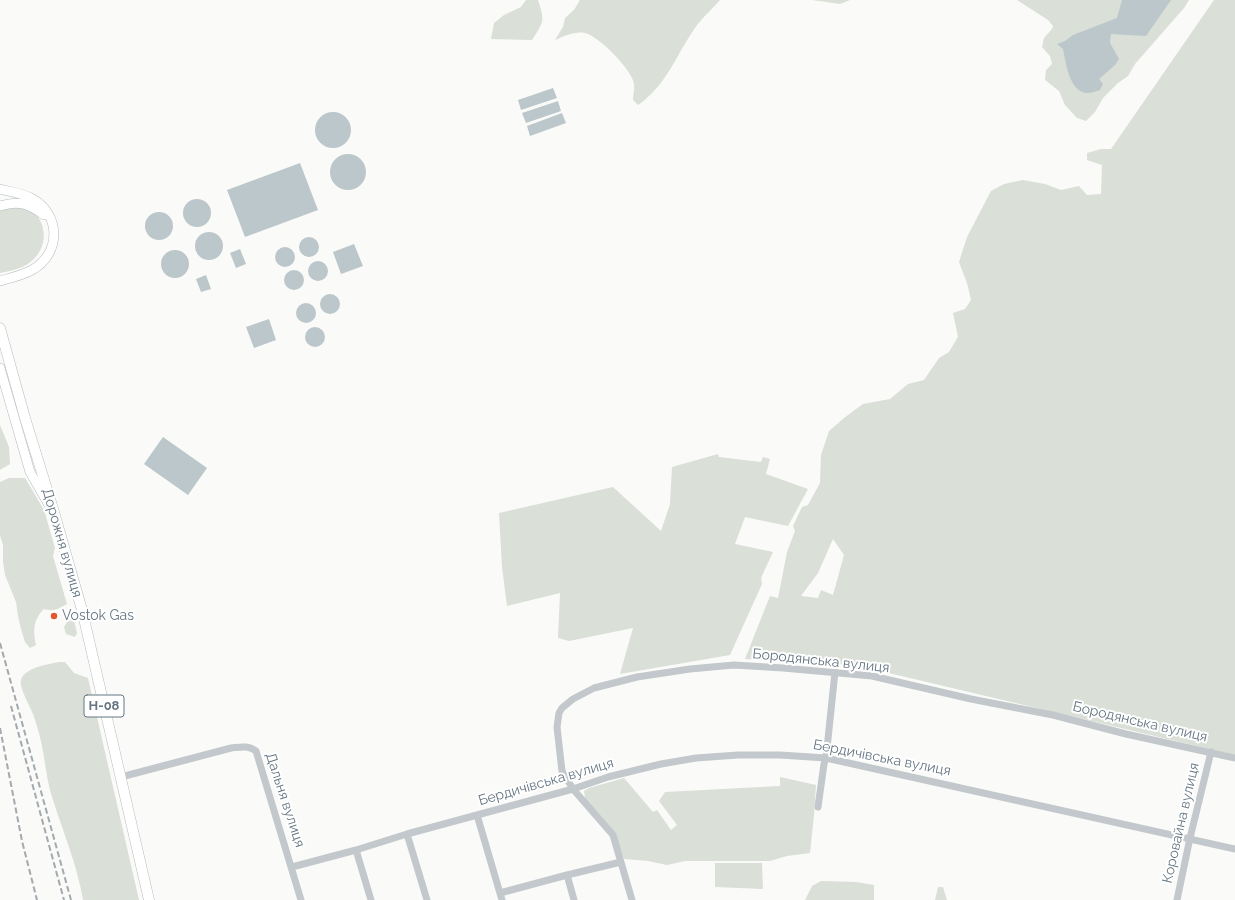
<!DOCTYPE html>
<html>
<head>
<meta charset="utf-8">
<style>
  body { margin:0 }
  canvas { display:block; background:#fafaf8 }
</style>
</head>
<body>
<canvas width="1235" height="900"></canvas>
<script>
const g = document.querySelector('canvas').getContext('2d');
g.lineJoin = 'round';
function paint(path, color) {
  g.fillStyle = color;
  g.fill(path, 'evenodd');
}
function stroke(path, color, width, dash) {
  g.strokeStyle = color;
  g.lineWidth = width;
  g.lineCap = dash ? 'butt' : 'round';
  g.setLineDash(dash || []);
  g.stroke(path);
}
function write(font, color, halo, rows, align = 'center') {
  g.font = font + ' Raleway,sans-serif';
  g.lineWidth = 4;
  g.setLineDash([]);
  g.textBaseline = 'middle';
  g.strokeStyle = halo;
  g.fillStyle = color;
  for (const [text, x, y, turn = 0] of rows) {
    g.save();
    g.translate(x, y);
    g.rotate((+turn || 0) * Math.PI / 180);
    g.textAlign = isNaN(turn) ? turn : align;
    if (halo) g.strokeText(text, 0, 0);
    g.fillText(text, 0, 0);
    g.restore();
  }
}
paint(new Path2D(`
  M 526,0 L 538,0 C 545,22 544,21 532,40 L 491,39 L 494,23 L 504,15 L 521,7 Z
  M 580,0 L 720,0 C 712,9 702,18 695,28 C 676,55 667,85 638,105 L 633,100 C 633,95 635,89 634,84 C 633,71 599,36 585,33 C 574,31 565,36 555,40 L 563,27 L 565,18 L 574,10 Z
  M 812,0 L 850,0 L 840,4 Z
  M 1017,0 L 1189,0 L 1184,8 L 1135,64 L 1128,76 L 1118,83 L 1103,98 L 1095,112 L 1086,121 L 1077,118 L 1065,105 L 1059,91 L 1045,80 L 1046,70 L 1052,64 L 1050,56 L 1042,47 L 1044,38 L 1052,29 L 1053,26 L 1048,20 Z
  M 1214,0 L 1235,0 L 1235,755 L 855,665 L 745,659 L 770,596 L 778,598 L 787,552 L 795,531 L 793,526 L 802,507 L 808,505 L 820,483 L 821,455 L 829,431 L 844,418 L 863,404 L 890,399 L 908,384 L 924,380 L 939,358 L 949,352 L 958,337 L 953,313 L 965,309 L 971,300 L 967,283 L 959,262 L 967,237 L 991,191 L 1004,184 L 1023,180 L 1045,184 L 1061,190 L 1079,186 L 1087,195 L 1101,194 L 1102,165 L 1087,160 L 1087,153 L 1101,149 L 1111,149 ZM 833,539 L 844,555 L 833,595 L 821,590 L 818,598 L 801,596 L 818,573 Z
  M 4,207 C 11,208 19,206 26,208 C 30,209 35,213 38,217 C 48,232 45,252 29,263 C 22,269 9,271 0,273 L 0,210 Z
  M 0,416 L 0,425 L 9,447 L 10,464 L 0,470 Z
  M 718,454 L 719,457 L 761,462 L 763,457 L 770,459 L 766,474 L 808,489 L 788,526 L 745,517 L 735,544 L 773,552 L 761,578 L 762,584 L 730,655 L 620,674 L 633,628 L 569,641 L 558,638 L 560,593 L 507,606 L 502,567 L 499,513 L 613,487 L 661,531 L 670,504 L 672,467 Z
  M 9,478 L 25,478 L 44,510 L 55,548 L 53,556 L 67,604 C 58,609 53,612 44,609 C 33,620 33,630 36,645 L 30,648 L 25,642 L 21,629 L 18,616 L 16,602 L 5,575 L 3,562 L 3,545 L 0,535 L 0,482 Z
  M 71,620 L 74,621 L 77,633 L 75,637 L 66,634 L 64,627 L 67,622 Z
  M 59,662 L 65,662 L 74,673 L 88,678 L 139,900 L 83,900 C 77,864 63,832 52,797 C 46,778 45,757 40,737 C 38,730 36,722 33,714 C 30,706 19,688 21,680 C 24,668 48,664 59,662 Z
  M 780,777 L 816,785 L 814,815 L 810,853 L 787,856 L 770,861 L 685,861 L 667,865 L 648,861 L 624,859 L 614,834 L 585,798 L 584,791 L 589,788 L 624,778 L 653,812 L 657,810 L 671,830 L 677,825 L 659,801 L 665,792 L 780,786 Z
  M 715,863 L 762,863 L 763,889 L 715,887 Z
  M 821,881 L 856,882 L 874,885 L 874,900 L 805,900 L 812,886 Z
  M 938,887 L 943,887 L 947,900 L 935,900 Z`), '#dadfd7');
paint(new Path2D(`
  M 1122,0 L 1171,0 L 1146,36 L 1111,34 L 1110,43 L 1119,59 L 1115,65 L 1099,79 L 1103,84 L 1100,90 C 1096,91 1091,93 1088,93 C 1069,93 1066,62 1063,49 L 1057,44 L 1065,41 L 1073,35 L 1117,18 Z
  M 553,88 L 557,98 L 521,110 L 518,100 Z
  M 558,101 L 561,111 L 526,123 L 522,113 Z
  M315 130a18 18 0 1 1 36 0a18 18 0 1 1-36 0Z
  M 562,113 L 566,123 L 530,136 L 527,126 Z
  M330 172a18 18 0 1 1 36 0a18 18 0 1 1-36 0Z
  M 300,163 L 318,210 L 245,237 L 227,190 Z
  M183 213a14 14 0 1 1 28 0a14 14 0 1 1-28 0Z
  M145 226a14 14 0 1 1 28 0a14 14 0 1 1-28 0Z
  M195 246a14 14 0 1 1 28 0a14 14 0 1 1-28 0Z
  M299 247a10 10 0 1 1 20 0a10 10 0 1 1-20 0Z
  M 354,244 L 363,266 L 341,274 L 333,252 Z
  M275 257a10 10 0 1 1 20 0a10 10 0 1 1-20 0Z
  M 240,249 L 246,264 L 236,268 L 230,253 Z
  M161 264a14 14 0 1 1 28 0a14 14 0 1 1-28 0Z
  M308 271a10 10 0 1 1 20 0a10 10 0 1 1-20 0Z
  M284 280a10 10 0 1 1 20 0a10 10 0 1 1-20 0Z
  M 206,275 L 211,289 L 201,292 L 196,279 Z
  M320 304a10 10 0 1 1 20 0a10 10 0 1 1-20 0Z
  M296 313a10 10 0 1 1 20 0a10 10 0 1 1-20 0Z
  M 269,319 L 276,340 L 254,348 L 246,327 Z
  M305 337a10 10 0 1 1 20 0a10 10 0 1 1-20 0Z
  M 163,437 L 207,468 L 188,495 L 144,464 Z`), '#bbc7cb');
const secondary = new Path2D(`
  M 0,189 C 11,192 23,193 33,199 C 61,215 61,254 32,270 C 23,275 11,278 0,281
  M 0,206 C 19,200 29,204 44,215
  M 0,368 L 30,472 L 49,505`);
const primary = new Path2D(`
  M 0,328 L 25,418 L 54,512 L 82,610 L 149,900`);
stroke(secondary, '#b3babf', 10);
stroke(primary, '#b5babe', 11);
stroke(new Path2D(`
  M 121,777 L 231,748 C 241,747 248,745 256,751 L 301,900
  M 818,807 L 824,764 L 826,758 L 835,672
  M 477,815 L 502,900
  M 407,834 L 427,900
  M 356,850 L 371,900
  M 292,867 L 356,850 L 407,834 L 573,789 L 608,777 L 661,764 L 696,758 L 738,755 L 780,755 L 826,758 L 1235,849
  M 567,875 L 574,900
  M 500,893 L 567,875 L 621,862
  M 632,900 L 613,835 L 573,789 L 562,771 L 557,727 L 559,713 L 562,708 L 573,699 L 594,688 L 637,677 L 690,669 L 734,665 L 783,668 L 872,676 L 971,699 L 1053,715 L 1126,734 L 1235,758
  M 1177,900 L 1190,838 L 1211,752`), '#c3c8cc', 7);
stroke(secondary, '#fff', 9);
stroke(primary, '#fff', 10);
stroke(new Path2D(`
  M 0,643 L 71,900
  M 11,706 L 64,900
  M 0,728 L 22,841 L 37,900`), '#a2aab0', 2, [6, 3]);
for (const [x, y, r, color] of [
  [54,616,4,"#e4572e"]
]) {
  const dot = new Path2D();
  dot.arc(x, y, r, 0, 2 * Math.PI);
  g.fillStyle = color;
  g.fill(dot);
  stroke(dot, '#fff', 1.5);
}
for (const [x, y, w] of [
  [104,706,40]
]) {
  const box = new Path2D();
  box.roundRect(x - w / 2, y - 11, w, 22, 3);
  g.fillStyle = '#fff';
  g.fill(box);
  stroke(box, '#657683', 1);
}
write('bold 13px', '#657683', null, [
  ["Н-08",104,706]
]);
write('14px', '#657683', '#fff', [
  ["Дорожня вулиця",62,543,74],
  ["Бородянська вулиця",821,661,6],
  ["Бородянська вулиця",1140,722,13],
  ["Бердичівська вулиця",882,758,11],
  ["Бердичівська вулиця",546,782,-16],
  ["Дальня вулиця",285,800,72],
  ["Коровайна вулиця",1181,823,-77]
]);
write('14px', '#657683', '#fff', [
  ["Vostok Gas",62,616]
], 'left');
</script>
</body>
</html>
